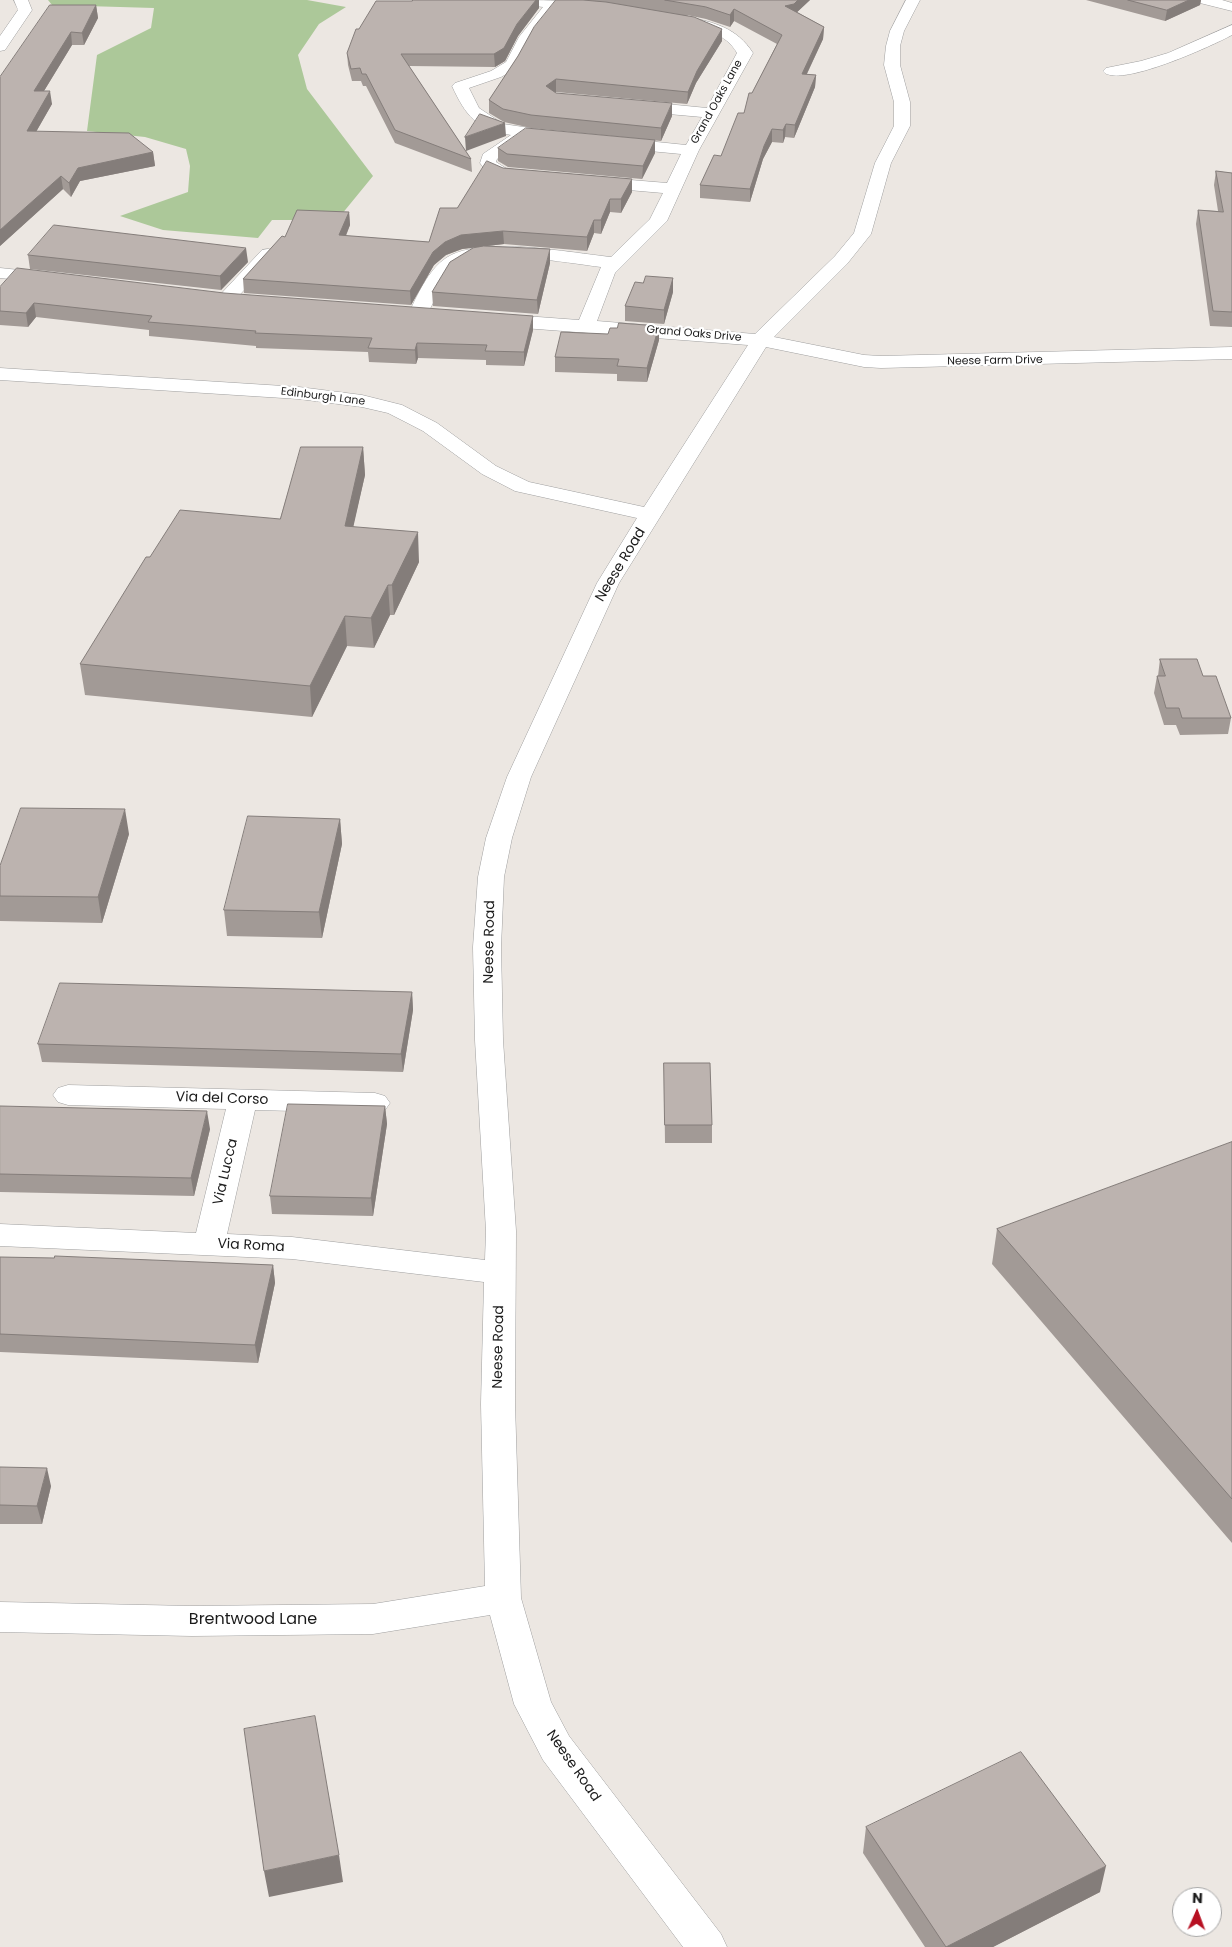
<!DOCTYPE html>
<html>
<head>
<meta charset="utf-8">
<style>
  body { margin:0 }
  #map { position:relative; width:1232px; height:1947px; overflow:hidden; background:#ece7e2; font-family:Poppins,sans-serif }
  canvas { display:block }
  .north { position:absolute; left:1172px; top:1887px; width:50px; height:50px; box-sizing:border-box; background:#fff; border:1px solid #a4a4a4; border-radius:50%; rotate:2deg; font-size:14px; font-weight:700; line-height:20px; text-align:center; color:#1b1b1b }
  .north::after { content:''; display:block; margin:auto; width:18px; height:22px; background:#b71022; clip-path:polygon(50% 0,100% 100%,50% 72%,0 100%) }
</style>
</head>
<body>
<div id="map">
<canvas width="1232" height="1947"></canvas>
<div class="north">N</div>
</div>
<script>
const g = document.querySelector('canvas').getContext('2d');
g.lineJoin = 'round';
function paint(path, color) {
  g.fillStyle = color;
  g.fill(path, 'evenodd');
}
function stroke(path, color, width, dash) {
  g.strokeStyle = color;
  g.lineWidth = width;
  g.lineCap = dash ? 'butt' : 'round';
  g.setLineDash(dash || []);
  g.stroke(path);
}
function write(font, color, halo, rows, align = 'center') {
  g.font = font + ' Poppins,sans-serif';
  g.lineWidth = 4.5;
  g.setLineDash([]);
  g.textBaseline = 'middle';
  g.strokeStyle = halo;
  g.fillStyle = color;
  for (const [text, x, y, turn = 0] of rows) {
    g.save();
    g.translate(x, y);
    g.rotate((+turn || 0) * Math.PI / 180);
    g.textAlign = isNaN(turn) ? turn : align;
    if (halo) g.strokeText(text, 0, 0);
    g.fillText(text, 0, 0);
    g.restore();
  }
}
paint(new Path2D(`
  M 48,0 L 307,0 L 346,7 L 319,24 L 298,55 L 307,89 L 373,176 L 337,220 L 272,220 L 258,238 L 163,230 L 120,216 L 188,192 L 190,166 L 186,149 L 145,137 L 87,131 L 97,55 L 151,28 L 154,8 L 52,5 Z`), '#acc899');
const minor = new Path2D(`
  M 14,0 L 28,0 L 32,10 L 5,50 L 0,51 L 0,36 L 18,10 Z
  M 512,0 C 527,0 589,0 597,7 L 590,11 L 557,8 L 533,38 L 517,68 L 501,77 L 469,88 L 479,108 L 503,124 L 557,132 L 565,137 L 557,142 L 528,137 L 497,159 L 496,162 L 507,169 L 525,171 L 527,175 L 525,179 C 509,182 489,177 480,163 L 483,154 L 511,135 C 476,129 466,116 452,86 L 455,83 L 491,71 L 506,62 L 519,37 L 543,7 L 519,4 Z
  M 906,0 L 920,0 L 904,31 L 900,46 L 900,65 L 910,102 L 910,126 L 891,163 L 871,234 L 847,264 L 774,337 L 864,355 L 881,356 L 1232,347 L 1232,359 L 881,368 L 864,367 L 766,347 L 619,583 L 531,777 L 512,838 L 504,877 L 501,947 L 503,1040 L 516,1231 L 515,1404 L 521,1598 L 551,1702 L 569,1736 L 721,1934 L 727,1947 L 683,1947 L 543,1760 L 514,1704 L 490,1615 L 373,1634 L 192,1636 L 0,1632 L 0,1602 L 192,1606 L 373,1604 L 485,1586 L 481,1404 L 484,1282 L 292,1259 L 0,1246 L 0,1224 L 196,1233 L 226,1109 L 68,1105 L 58,1102 L 53,1095 L 58,1088 L 68,1085 L 375,1093 L 385,1096 L 390,1103 L 385,1110 L 375,1113 L 255,1110 L 227,1234 L 292,1237 L 485,1260 L 486,1231 L 475,1040 L 473,947 L 478,877 L 486,838 L 507,777 L 597,583 L 637,518 L 515,491 L 482,474 L 423,431 L 388,413 L 362,407 L 299,399 L 0,380 L 0,368 L 299,387 L 362,395 L 402,405 L 437,423 L 496,466 L 529,482 L 644,507 L 748,345 L 497,326 L 490,324 L 488,320 L 490,316 L 497,314 L 579,320 L 601,267 C 568,263 478,246 454,270 C 439,284 435,303 424,319 L 410,319 L 408,315 C 417,296 428,270 446,258 C 480,235 571,253 611,257 L 650,219 L 663,193 L 594,187 L 588,186 L 586,182 L 588,178 L 594,177 L 667,183 L 681,154 L 618,148 L 610,143 L 618,138 L 686,145 L 702,117 L 635,111 L 627,106 L 635,101 L 707,108 L 737,53 C 726,33 703,29 682,24 L 680,21 L 687,17 C 714,22 737,28 753,53 L 699,150 L 667,221 L 615,273 L 597,321 L 755,334 L 835,256 L 854,233 L 875,163 L 894,126 L 894,102 L 884,65 L 886,46 L 890,31 Z
  M 1198,0 L 1222,0 L 1232,3 L 1232,11 L 1200,3 Z
  M 1232,25 L 1232,35 C 1214,45 1116,90 1103,71 L 1106,68 L 1141,61 L 1168,53 Z
  M 268,249 L 274,250 L 277,254 L 274,258 L 232,303 L 220,303 L 217,299 L 220,295 L 262,250 Z
  M 0,268 L 48,273 L 54,274 L 57,278 L 54,282 L 48,283 L 0,278 Z`);
stroke(minor, '#9f9f9f', 1);
paint(minor, '#fff');
paint(new Path2D(`
  M 413,0 L 539,0 L 539,8 L 518,36 L 505,61 L 495,67 L 409,66 L 471,159 L 472,172 L 395,143 L 366,86 L 363,86 L 361,81 L 352,81 L 348,65 L 347,53 L 359,29 Z
  M 556,0 L 810,0 L 797,12 L 824,27 L 823,39 L 807,74 L 816,75 L 815,87 L 794,138 L 785,137 L 783,143 L 772,142 L 763,159 L 750,202 L 700,198 L 700,185 L 721,156 L 744,113 L 752,93 L 777,44 L 734,21 L 730,27 L 706,19 L 687,15 L 722,41 L 696,83 L 687,104 L 556,92 L 555,93 L 672,116 L 661,141 L 531,128 L 504,122 L 489,113 L 489,100 Z
  M 1086,0 L 1201,0 L 1200,5 L 1165,21 Z
  M 50,5 L 96,5 L 98,18 L 84,45 L 72,45 L 44,91 L 52,104 L 36,132 L 153,152 L 155,166 L 80,181 L 71,197 L 63,189 L 0,246 Z
  M 655,140 L 655,153 L 642,179 L 508,167 L 498,161 L 498,148 Z
  M 503,168 L 632,179 L 632,192 L 621,213 L 610,212 L 601,234 L 594,233 L 587,251 L 504,244 L 487,246 L 550,263 L 538,314 L 433,306 L 432,292 L 479,247 L 462,249 L 446,255 L 434,265 L 411,305 L 244,293 L 243,279 L 285,237 L 349,212 L 350,225 L 346,236 L 429,242 L 457,208 Z
  M 1216,171 L 1232,173 L 1232,327 L 1210,326 L 1196,224 L 1198,210 L 1218,211 L 1214,185 Z
  M 28,255 L 248,262 L 221,290 L 30,269 Z
  M 673,278 L 673,292 L 664,324 L 625,321 L 625,306 L 643,283 Z
  M 0,287 L 533,330 L 524,366 L 486,365 L 486,360 L 418,358 L 416,364 L 369,362 L 368,352 L 256,348 L 256,346 L 149,336 L 149,330 L 36,317 L 28,327 L 0,325 Z
  M 659,326 L 659,340 L 647,382 L 617,381 L 617,374 L 555,372 L 555,357 L 608,334 L 617,328 Z
  M 363,447 L 365,475 L 353,526 L 419,562 L 394,615 L 390,615 L 374,648 L 347,646 L 312,717 L 85,695 L 80,664 L 150,557 L 280,519 Z
  M 1160,659 L 1203,676 L 1231,718 L 1228,734 L 1180,735 L 1176,725 L 1164,725 L 1154,693 L 1157,676 L 1158,676 Z
  M 340,819 L 342,844 L 322,938 L 227,936 L 224,910 Z
  M 129,834 L 102,923 L 0,921 L 0,866 Z
  M 412,992 L 413,1010 L 403,1072 L 42,1062 L 38,1044 Z
  M 664,1063 L 712,1125 L 712,1143 L 665,1143 Z
  M 0,1106 L 210,1129 L 194,1196 L 0,1192 Z
  M 385,1106 L 387,1124 L 373,1216 L 272,1214 L 270,1196 Z
  M 1232,1142 L 1232,1543 L 992,1264 L 997,1229 Z
  M 0,1257 L 273,1265 L 275,1283 L 258,1363 L 0,1352 Z
  M 0,1467 L 51,1486 L 42,1524 L 0,1524 Z
  M 866,1827 L 1100,1892 L 993,1947 L 925,1947 L 863,1853 Z`), '#a29a96');
paint(new Path2D(`
  M 536,0 L 539,0 L 539,8 L 518,36 L 505,61 L 495,67 L 494,54 Z
  M 798,0 L 810,0 L 793,16 L 785,6 Z
  M 1189,0 L 1201,0 L 1200,5 L 1165,21 L 1167,10 Z
  M 96,5 L 98,18 L 84,45 L 82,33 Z
  M 734,9 L 734,21 L 730,27 L 730,15 Z
  M 824,27 L 823,39 L 801,86 L 802,74 Z
  M 722,29 L 722,41 L 696,83 L 687,104 L 688,92 L 697,71 Z
  M 71,32 L 72,45 L 36,104 L 34,91 Z
  M 816,75 L 815,87 L 794,138 L 795,125 Z
  M 556,79 L 556,92 L 546,98 L 546,86 Z
  M 50,91 L 52,104 L 29,144 L 27,131 Z
  M 672,103 L 672,116 L 661,141 L 661,128 Z
  M 505,123 L 506,136 L 466,151 L 465,137 Z
  M 786,124 L 785,137 L 783,143 L 783,130 Z
  M 772,129 L 772,142 L 763,159 L 750,202 L 750,189 L 764,146 Z
  M 655,140 L 655,153 L 642,179 L 643,166 Z
  M 153,152 L 155,166 L 80,181 L 71,197 L 69,183 L 78,168 Z
  M 61,176 L 63,189 L 0,246 L 0,230 Z
  M 632,179 L 632,192 L 621,213 L 621,199 Z
  M 610,199 L 610,212 L 601,234 L 601,220 Z
  M 349,212 L 350,225 L 340,249 L 339,235 Z
  M 594,220 L 594,233 L 587,251 L 587,237 Z
  M 503,231 L 504,244 L 462,249 L 446,255 L 434,265 L 411,305 L 410,291 L 433,252 L 445,242 L 461,235 Z
  M 246,248 L 248,262 L 221,290 L 220,276 Z
  M 550,249 L 550,263 L 538,314 L 537,300 Z
  M 673,278 L 673,292 L 664,324 L 664,310 Z
  M 34,303 L 36,317 L 28,327 L 26,313 Z
  M 533,316 L 533,330 L 524,366 L 524,352 Z
  M 659,326 L 659,340 L 647,382 L 647,368 Z
  M 417,343 L 418,358 L 416,364 L 415,350 Z
  M 363,447 L 365,475 L 347,555 L 345,526 Z
  M 418,532 L 419,562 L 394,615 L 392,585 Z
  M 388,585 L 390,615 L 374,648 L 371,618 Z
  M 345,616 L 347,646 L 312,717 L 310,686 Z
  M 125,809 L 129,834 L 102,923 L 98,897 Z
  M 340,819 L 342,844 L 322,938 L 319,912 Z
  M 412,992 L 413,1010 L 403,1072 L 401,1054 Z
  M 385,1106 L 387,1124 L 373,1216 L 371,1198 Z
  M 207,1111 L 210,1129 L 194,1196 L 191,1178 Z
  M 273,1265 L 275,1283 L 258,1363 L 255,1345 Z
  M 47,1468 L 51,1486 L 42,1524 L 37,1506 Z
  M 339,1855 L 343,1882 L 269,1897 L 264,1871 Z
  M 1106,1866 L 1100,1892 L 993,1947 L 946,1947 Z`), '#847d7a');
const building = new Path2D(`
  M 413,0 L 536,0 L 517,24 L 504,48 L 494,54 L 401,54 L 471,159 L 395,130 L 366,74 L 362,74 L 360,68 L 351,69 L 347,53 L 356,29 L 359,29 L 376,1 L 412,1 Z
  M 556,0 L 583,0 L 606,2 L 694,17 L 722,29 L 697,71 L 688,92 L 556,79 L 546,86 L 556,93 L 672,103 L 661,128 L 531,115 L 503,109 L 489,100 L 518,56 L 534,27 Z
  M 665,0 L 798,0 L 794,4 L 785,6 L 824,27 L 802,74 L 816,75 L 795,125 L 786,124 L 783,130 L 772,129 L 764,146 L 750,189 L 700,185 L 714,155 L 721,156 L 738,113 L 744,113 L 749,93 L 752,93 L 782,35 L 734,9 L 730,15 L 706,7 Z
  M 1128,0 L 1189,0 L 1167,10 Z
  M 50,5 L 96,5 L 82,33 L 71,32 L 34,91 L 50,91 L 27,131 L 129,133 L 153,152 L 78,168 L 69,183 L 61,176 L 0,230 L 0,77 Z
  M 480,114 L 505,123 L 465,137 Z
  M 526,128 L 655,140 L 643,166 L 507,154 L 498,148 Z
  M 487,161 L 503,168 L 632,179 L 621,199 L 610,199 L 601,220 L 594,220 L 587,237 L 503,231 L 461,235 L 445,242 L 433,252 L 410,291 L 243,279 L 282,236 L 285,237 L 297,210 L 349,212 L 339,235 L 429,242 L 440,208 L 457,208 Z
  M 1216,171 L 1232,173 L 1232,312 L 1213,311 L 1198,210 L 1223,212 Z
  M 54,225 L 246,248 L 220,276 L 28,255 Z
  M 484,246 L 550,249 L 537,300 L 432,292 L 450,262 L 473,248 Z
  M 17,268 L 224,293 L 533,316 L 524,352 L 485,351 L 487,345 L 417,343 L 415,350 L 368,348 L 372,338 L 255,333 L 256,331 L 148,322 L 152,316 L 34,303 L 26,313 L 0,311 L 0,287 Z
  M 646,276 L 673,278 L 664,310 L 625,306 L 635,282 L 643,283 Z
  M 619,323 L 659,326 L 647,368 L 617,366 L 619,359 L 555,357 L 561,332 L 608,334 L 610,328 L 617,328 Z
  M 301,447 L 363,447 L 345,526 L 418,532 L 392,585 L 388,585 L 371,618 L 345,616 L 310,686 L 80,664 L 146,557 L 150,557 L 180,510 L 280,519 Z
  M 1160,659 L 1197,659 L 1203,676 L 1216,676 L 1231,718 L 1182,718 L 1179,708 L 1166,708 L 1157,676 L 1165,676 Z
  M 21,808 L 125,809 L 98,897 L 0,896 L 0,866 Z
  M 248,816 L 340,819 L 319,912 L 224,910 Z
  M 60,983 L 412,992 L 401,1054 L 38,1044 Z
  M 664,1063 L 710,1063 L 712,1125 L 665,1125 Z
  M 288,1104 L 385,1106 L 371,1198 L 270,1196 Z
  M 0,1106 L 207,1111 L 191,1178 L 0,1174 Z
  M 1232,1142 L 1232,1499 L 997,1229 Z
  M 55,1256 L 273,1265 L 255,1345 L 0,1334 L 0,1257 L 54,1258 Z
  M 0,1467 L 47,1468 L 37,1506 L 0,1505 Z
  M 315,1716 L 339,1855 L 264,1871 L 244,1729 Z
  M 1021,1752 L 1106,1866 L 946,1947 L 866,1827 Z`);
paint(building, '#bcb3af');
stroke(building, '#847d7a', 1);
write('11px', '#1b1b1b', '#fff', [
  ["Grand Oaks Lane",717,102,-61],
  ["Grand Oaks Drive",694,334,5],
  ["Neese Farm Drive",995,361,-1],
  ["Edinburgh Lane",323,397,7]
]);
write('14px', '#1b1b1b', '#fff', [
  ["Neese Road",621,565,-59],
  ["Neese Road",490,942,-89],
  ["Via del Corso",222,1099,2],
  ["Via Lucca",226,1172,-77],
  ["Via Roma",251,1246,3],
  ["Neese Road",499,1347,-89],
  ["Neese Road",573,1766,55]
]);
write('16px', '#1b1b1b', '#fff', [
  ["Brentwood Lane",253,1620]
]);
</script>
</body>
</html>
